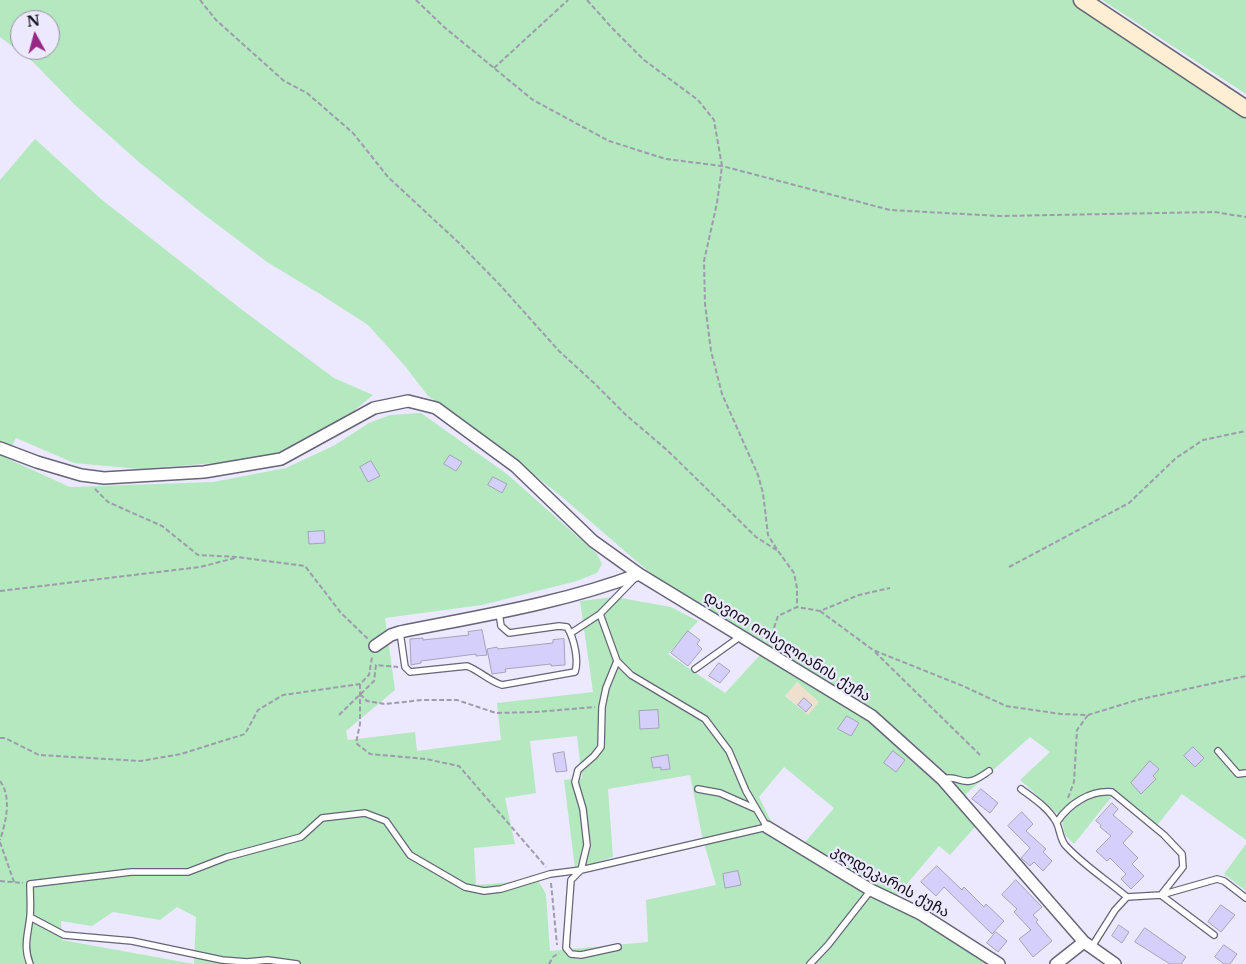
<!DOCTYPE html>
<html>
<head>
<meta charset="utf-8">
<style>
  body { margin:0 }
  #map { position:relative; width:1246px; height:964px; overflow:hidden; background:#ece9ff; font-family:"Libre Baskerville",serif }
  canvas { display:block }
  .north { position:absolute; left:10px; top:10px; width:50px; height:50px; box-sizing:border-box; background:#ece9ff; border:1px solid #9491a1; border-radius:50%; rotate:353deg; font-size:14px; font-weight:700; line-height:20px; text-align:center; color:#0f0e15 }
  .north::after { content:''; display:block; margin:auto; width:18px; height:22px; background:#992784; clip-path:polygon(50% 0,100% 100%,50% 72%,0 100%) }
</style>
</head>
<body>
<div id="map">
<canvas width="1246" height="964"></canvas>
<div class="north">N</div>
</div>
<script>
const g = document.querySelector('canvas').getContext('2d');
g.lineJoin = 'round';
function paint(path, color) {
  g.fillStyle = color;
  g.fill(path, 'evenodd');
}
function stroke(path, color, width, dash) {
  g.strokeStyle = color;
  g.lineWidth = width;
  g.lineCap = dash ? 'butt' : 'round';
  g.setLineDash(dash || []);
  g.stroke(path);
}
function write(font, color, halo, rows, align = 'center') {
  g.font = font + ' "Libre Baskerville","Noto Sans Georgian",serif';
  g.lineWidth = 4.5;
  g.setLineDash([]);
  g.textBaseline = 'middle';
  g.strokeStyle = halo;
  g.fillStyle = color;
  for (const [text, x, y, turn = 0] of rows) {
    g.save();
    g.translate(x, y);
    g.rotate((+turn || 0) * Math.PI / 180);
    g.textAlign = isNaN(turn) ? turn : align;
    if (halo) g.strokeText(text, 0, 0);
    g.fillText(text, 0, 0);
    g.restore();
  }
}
paint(new Path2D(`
  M 797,682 L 820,701 L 808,715 L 785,695 Z`), '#eee0cd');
paint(new Path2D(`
  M 0,0 L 1072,0 L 1138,42 L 1246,116 L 1246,840 L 1182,794 L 1155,828 L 1114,794 L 1074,844 L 1065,835 L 1061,817 L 1020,780 L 1050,752 L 1030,737 L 965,795 L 943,770 L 890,723 L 862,703 L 704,606 L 672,590 L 656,578 L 561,496 L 492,442 L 428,396 L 405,366 L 368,325 L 320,294 L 267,262 L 202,213 L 140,163 L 75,105 L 32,61 L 0,37 ZM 20,20 L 50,20 L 50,50 L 20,50 Z
  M 1102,0 L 1246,0 L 1246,94 Z
  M 35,139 L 101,199 L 241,309 L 334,378 L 373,395 L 350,414 L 275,454 L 216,463 L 139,469 L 74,463 L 16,438 L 6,458 L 70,487 L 213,482 L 286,468 L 335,445 L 369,423 L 390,415 L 421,413 L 507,474 L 597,554 L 602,564 L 597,573 L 577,581 L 482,605 L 385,618 L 395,690 L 346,731 L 348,740 L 415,732 L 417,751 L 501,740 L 497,703 L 593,692 L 580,601 L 615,597 L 671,607 L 698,621 L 668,654 L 725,693 L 761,654 L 863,717 L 948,794 L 975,827 L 950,855 L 939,846 L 889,905 L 927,924 L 990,964 L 0,964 L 0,180 ZM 797,682 L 819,702 L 808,715 L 785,696 ZM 577,736 L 582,778 L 564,780 L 575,869 L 613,857 L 608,789 L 690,775 L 702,836 L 716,885 L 646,900 L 648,942 L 550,951 L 546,894 L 538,880 L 476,885 L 474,848 L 515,844 L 505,798 L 536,793 L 530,741 ZM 784,767 L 834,808 L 801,847 L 772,823 L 759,797 ZM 177,907 L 196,917 L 194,964 L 62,940 L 61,921 L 92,926 L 113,912 L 160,920 Z
  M 1246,844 L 1246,891 L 1224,874 Z`), '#b4e8bf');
const building = new Path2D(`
  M 450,455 L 462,462 L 456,471 L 444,464 Z
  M 371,461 L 380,476 L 368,482 L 360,467 Z
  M 493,477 L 507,484 L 502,493 L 488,485 Z
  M 324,531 L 325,543 L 309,544 L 308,532 Z
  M 482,630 L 487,655 L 476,656 L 476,654 L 421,661 L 421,663 L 411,665 L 410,639 L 423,638 L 423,640 L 469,635 L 468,632 Z
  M 688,631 L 700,640 L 697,644 L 702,649 L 688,666 L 671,653 Z
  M 564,639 L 565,665 L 551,666 L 551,664 L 505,669 L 506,672 L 492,674 L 487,649 L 497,647 L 498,649 L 553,643 L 553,640 Z
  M 719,663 L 730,671 L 720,683 L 709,676 Z
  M 804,698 L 812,705 L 806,712 L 798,705 Z
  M 658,710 L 659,728 L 640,729 L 639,711 Z
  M 847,716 L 859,723 L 851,736 L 838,729 Z
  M 1193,747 L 1204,758 L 1195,767 L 1184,756 Z
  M 893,751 L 905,760 L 896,772 L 884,763 Z
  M 564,752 L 567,771 L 556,772 L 553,754 Z
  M 668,755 L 670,769 L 661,770 L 661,767 L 653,768 L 651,758 Z
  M 1150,761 L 1159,769 L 1153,776 L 1156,779 L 1141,794 L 1131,783 Z
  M 981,789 L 998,803 L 990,813 L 972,799 Z
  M 1112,803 L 1118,809 L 1113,815 L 1133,832 L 1123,843 L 1138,858 L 1132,864 L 1144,876 L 1131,889 L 1121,879 L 1126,874 L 1110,858 L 1107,861 L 1096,851 L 1111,836 L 1100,827 L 1101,825 L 1096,821 Z
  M 1022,812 L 1033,824 L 1026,831 L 1046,849 L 1043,852 L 1052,861 L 1043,871 L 1034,862 L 1030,866 L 1021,858 L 1030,848 L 1008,826 Z
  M 937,866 L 962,890 L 964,887 L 984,907 L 986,904 L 1004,921 L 992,934 L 944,887 L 936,896 L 921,882 Z
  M 738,871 L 741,885 L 725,888 L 723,874 Z
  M 1016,880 L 1042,907 L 1033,915 L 1038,920 L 1036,922 L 1052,941 L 1033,957 L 1019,939 L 1031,930 L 1014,912 L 1017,909 L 1002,895 Z
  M 1221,905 L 1235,915 L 1221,932 L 1208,922 Z
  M 1119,925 L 1129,932 L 1122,943 L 1112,936 Z
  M 1145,928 L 1186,957 L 1181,964 L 1170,964 L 1135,942 Z
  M 996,932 L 1007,941 L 998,952 L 987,943 Z
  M 1224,945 L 1237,954 L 1230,964 L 1224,964 L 1215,957 Z`);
paint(building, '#d5cffb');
stroke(building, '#a5a3b7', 1);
const lane = new Path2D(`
  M 400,632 L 405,667 L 410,672 L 467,666 C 480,671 489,681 502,685 L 575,672 C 579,660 574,638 567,627 L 559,626 L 509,633 L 501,626 L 499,612
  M 571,633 L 600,614
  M 695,669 L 741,636
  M 1218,751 L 1238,774 L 1246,773
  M 942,779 C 957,775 959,783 970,781 C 977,780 983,775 989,771
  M 698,789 L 720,793 L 756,809
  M 1021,789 C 1033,798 1047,807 1055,820 C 1060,827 1059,837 1065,845 C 1083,865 1107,880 1127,897 L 1115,910 L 1091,948
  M 1057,822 C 1069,804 1090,790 1112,792 L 1164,835 L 1182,854 L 1183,867 L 1161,895 L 1214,935
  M 1127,897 L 1161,895 L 1217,879 L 1224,881 L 1246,898
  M 30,917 L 64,935 L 132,941 L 222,960 L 247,962 L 268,960 L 297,964
  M 618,947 L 581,955 L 571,954 L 566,948 L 571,880 L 581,870 L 587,845 L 583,809 L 575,782 L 578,770 L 594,756 L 601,747 L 602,707 L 606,688 L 617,661 L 600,614 L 634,579
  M 30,964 C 23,947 28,934 30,917 C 31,906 30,895 30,884 L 131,872 L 188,872 L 227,857 L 301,837 L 322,818 L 365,813 L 386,821 L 410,855 L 465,887 L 484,891 L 501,889 L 550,874 L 581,870 L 767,827 L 746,791 L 729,751 L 705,719 L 631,675 L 617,661
  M 810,964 L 828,945 L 871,890`);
const street = new Path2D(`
  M 0,448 L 37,462 L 81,475 L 104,478 L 204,472 L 281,459 L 374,408 L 408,401 L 436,408 L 515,466 L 593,541 L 639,574 L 872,716 L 942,779 L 1084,942 L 1115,964
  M 375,646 L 391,635 L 400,632 C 480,616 563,603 639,574
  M 767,827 L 871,890 L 921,914 L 999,964
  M 1056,964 L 1084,942`);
const secondary = new Path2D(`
  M 1082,0 L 1246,109`);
stroke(lane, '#666477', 8);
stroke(street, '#666477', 14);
stroke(secondary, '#666477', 19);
stroke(new Path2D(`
  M 200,0 L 216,20 L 284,81 L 307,93 L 353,133 L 388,177 L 458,242 L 500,285 L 559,351 L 594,383 L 626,415 L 667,450 L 756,537 L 778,551
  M 416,0 L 444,27 L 533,100 L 609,141 L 666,159 L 722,166 L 890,210 L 1000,216 L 1214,212 L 1246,217
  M 587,0 L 612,28 L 644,60 L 698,100 L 714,120 L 722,166 L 717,203 L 704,261 L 705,304 L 711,351 L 722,394 L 758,475 L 763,493 L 768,535 L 778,551 L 794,573 L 797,588 L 797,607
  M 494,68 L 568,0
  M 95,489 L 108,502 L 162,526 L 198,555 L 237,557 L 305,566 L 341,613 L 368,639
  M 1009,567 L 1129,503 L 1176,458 L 1203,440 L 1246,431
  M 0,591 L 200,567 L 235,558
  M 820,611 L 873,650 L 963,686 L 1006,706 L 1061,714 L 1088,715 L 1137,700 L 1246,676
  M 769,642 L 778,616 L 797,607 L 820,611 L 859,595 L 890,588
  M 875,652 L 980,755
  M 360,684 L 360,724 L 356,743 L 370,754 L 426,759 L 459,766 L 546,867
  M 360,694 L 367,701 L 385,704 L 422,700 L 457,700 L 496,713 L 535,712 L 595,707
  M 339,715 L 374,681 L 376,665 L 398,667
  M 0,738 L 5,738 L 39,755 L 141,761 L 181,754 L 245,734 L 258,710 L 283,695 L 360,684 L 369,675 L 372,657
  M 0,781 C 12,797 6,822 0,840
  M 1068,798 L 1074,782 L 1077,730 L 1088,715
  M 0,842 L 14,882
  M 0,881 L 23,883
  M 551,883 L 557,945
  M 549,964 L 553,957 L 559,953`), '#9e9bac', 2, [5, 2.5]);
stroke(lane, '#fff', 5.5);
stroke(street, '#fff', 11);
stroke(secondary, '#fdeed4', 16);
write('15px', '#0f0e15', '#ece9ff', [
  ["დავით იოსელიანის ქუჩა",787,647,32],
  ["კლდეკარის ქუჩა",890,882,29]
]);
</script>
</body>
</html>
